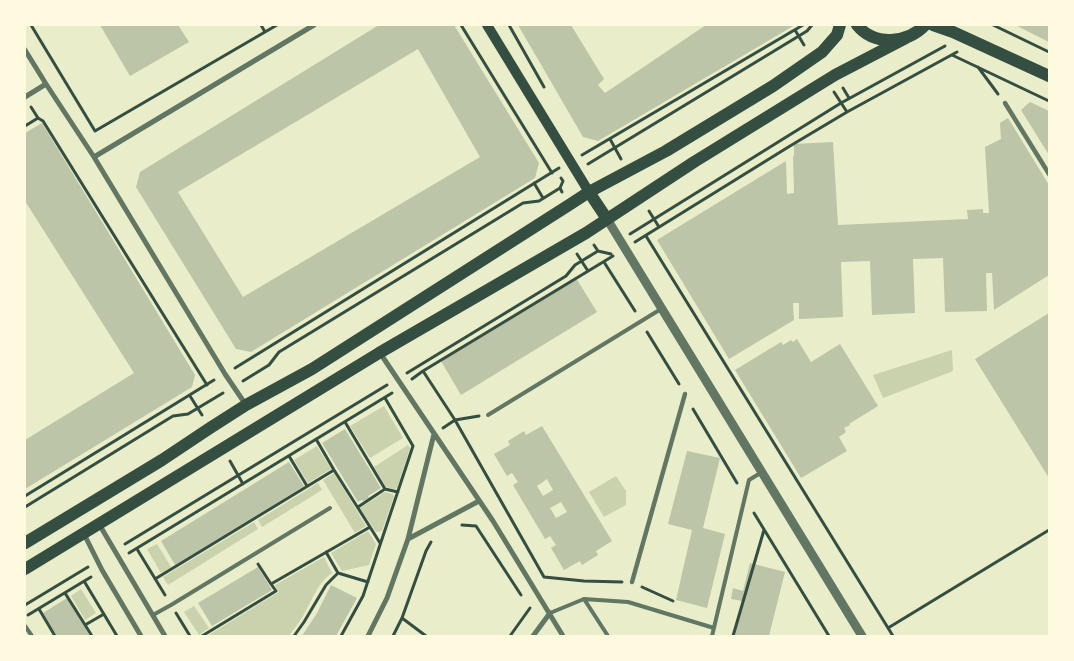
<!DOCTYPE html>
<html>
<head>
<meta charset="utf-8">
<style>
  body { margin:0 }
  #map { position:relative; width:1074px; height:661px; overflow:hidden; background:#e9edc9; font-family:"Exo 2",sans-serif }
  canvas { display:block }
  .frame { position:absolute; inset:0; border:26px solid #fefae0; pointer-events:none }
</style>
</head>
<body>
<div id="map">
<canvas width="1074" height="661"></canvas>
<div class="frame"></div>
</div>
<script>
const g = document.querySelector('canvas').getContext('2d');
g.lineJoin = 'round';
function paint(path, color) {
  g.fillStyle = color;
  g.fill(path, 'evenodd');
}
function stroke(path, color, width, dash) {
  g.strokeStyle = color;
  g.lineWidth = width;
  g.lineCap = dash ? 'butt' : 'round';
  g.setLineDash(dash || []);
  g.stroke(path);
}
paint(new Path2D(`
  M 952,350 L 953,371 L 883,398 L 873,375 Z
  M 384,406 L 403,438 L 370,458 L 350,426 Z
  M 408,445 L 410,448 L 397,488 L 394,489 L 386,487 L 374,467 Z
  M 317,446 L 331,469 L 308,483 L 294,460 Z
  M 334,473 L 366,526 L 355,533 L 323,480 Z
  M 616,476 L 626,491 L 626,505 L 604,517 L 589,492 Z
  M 318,483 L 322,490 L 262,527 L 258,520 Z
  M 385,492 L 392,494 L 394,496 L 382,531 L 376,532 L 360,508 Z
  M 254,522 L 258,529 L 168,585 L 163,577 Z
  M 368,531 L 376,544 L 369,565 L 342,571 L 331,553 Z
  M 157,544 L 171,567 L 161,573 L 147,549 Z
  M 324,557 L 332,573 C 317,583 312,601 303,616 C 299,623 294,629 289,636 L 207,636 L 279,592 L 275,585 Z
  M 81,589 L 96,613 L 85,620 L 71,596 Z
  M 194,606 L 209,628 L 199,635 L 184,612 Z`), '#cad2ad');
paint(new Path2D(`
  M 100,25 L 178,25 L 189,42 L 130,76 Z
  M 379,25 L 454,25 L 539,163 L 535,178 L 251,352 L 236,349 L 136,187 L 140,172 ZM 418,49 L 480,157 L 243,297 L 178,192 Z
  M 518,25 L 571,25 L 604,79 L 598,85 L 605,93 L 706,25 L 795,25 L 598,141 L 583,137 Z
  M 1015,25 L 1049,25 L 1049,42 Z
  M 1030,102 L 1049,111 L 1049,155 L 1021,110 Z
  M 1008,118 L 1049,185 L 1049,275 L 994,310 L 992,273 L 986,273 L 987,311 L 945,312 L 943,258 L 913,259 L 915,313 L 872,315 L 870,261 L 841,262 L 843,317 L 799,319 L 799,303 L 793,303 L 794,320 L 729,359 L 657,240 L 786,161 L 787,194 L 794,193 L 793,156 L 794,156 L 794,144 L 833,142 L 838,225 L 968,219 L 967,210 L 983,209 L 983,213 L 989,213 L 985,147 L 1001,139 L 1000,123 Z
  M 42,123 L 195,375 L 192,387 L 25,489 L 25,440 L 134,373 L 25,201 L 25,133 Z
  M 576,278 L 597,312 L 461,395 L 441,361 Z
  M 1049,313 L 1049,478 L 975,359 Z
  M 797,339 L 811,362 L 840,344 L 878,406 L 849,424 L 850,425 L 844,428 L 846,432 L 839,437 L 847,451 L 801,478 L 735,370 L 781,342 L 783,345 L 791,340 L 793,342 Z
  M 542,426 L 612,541 L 596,551 L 598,555 L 582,565 L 580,561 L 564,570 L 551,548 L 556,545 L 550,536 L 545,539 L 513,485 L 518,482 L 512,473 L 507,476 L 494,454 L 510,445 L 508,441 L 524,431 L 526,435 ZM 547,479 L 553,490 L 543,496 L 537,486 ZM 561,502 L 567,512 L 556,518 L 550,508 Z
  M 345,429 L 381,488 L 368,496 L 369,498 L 363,501 L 362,500 L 358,502 L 322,443 Z
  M 687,451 L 720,458 L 703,528 L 725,534 L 707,608 L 676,600 L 692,530 L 668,524 Z
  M 289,462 L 304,486 L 175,565 L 161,541 Z
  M 750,563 L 785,572 L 769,636 L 733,636 L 742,601 L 731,599 L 733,588 L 743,591 Z
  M 258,567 L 272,590 L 212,626 L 198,603 Z
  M 331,585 L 357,598 L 342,625 L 336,636 L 302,636 L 317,613 Z
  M 67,598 L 90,636 L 57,636 L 43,613 Z`), '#bcc5a7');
stroke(new Path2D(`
  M 31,25 L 95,131 L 277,25
  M 261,25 L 265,32
  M 461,25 L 552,173
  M 509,25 L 544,87
  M 993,25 L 1049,52
  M 795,30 L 804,45
  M 952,55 L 1049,101
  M 978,67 L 998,94
  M 843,88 L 849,98
  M 834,92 L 847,112
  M 31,107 L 38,118
  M 25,126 L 38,118 L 43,121 L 207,385
  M 610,139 L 621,159
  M 582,155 L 803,25
  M 588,164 L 807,31 L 812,25
  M 561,178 L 563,181 L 560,188 L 562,192
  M 534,183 L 543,198
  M 649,211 L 659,227
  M 630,234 L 841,103 L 945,46
  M 646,236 L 893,636
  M 635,242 L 790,146 L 847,112 L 957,52
  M 594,245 L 598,251 L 611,254
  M 577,254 L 588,271
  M 604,262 L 635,311
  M 647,332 L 679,384
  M 235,368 L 559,168
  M 423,371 L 455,420 L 544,577 L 584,581 L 622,582
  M 407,373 L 566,276 L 575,265 L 598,251
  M 412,379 L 423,371 L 613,256
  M 243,381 L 269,365 L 279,352 L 523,203 L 539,201 L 560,188
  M 190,396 L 202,415
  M 693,409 L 737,483
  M 345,422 L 385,489 L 398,492
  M 443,428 L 455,420 L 479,416
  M 316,439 L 334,470
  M 289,456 L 307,486
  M 230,461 L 243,484
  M 25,496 L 214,380
  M 25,507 L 173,416 L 188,414 L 223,393
  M 358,507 L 385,489
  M 754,513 L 829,636
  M 462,525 L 476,526 L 521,595
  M 370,527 L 380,543
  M 125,544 L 387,385
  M 137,549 L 165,595
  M 326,552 L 338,573 L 368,582
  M 129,553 L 392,393
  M 155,579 L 334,470 L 370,527 L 271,584 L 258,564
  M 84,581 L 117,636
  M 642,587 L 673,601
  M 65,593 L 92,636
  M 25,605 L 88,567
  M 39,609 L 55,636
  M 176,613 L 190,636
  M 28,615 L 91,577
  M 402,618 L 426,636
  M 85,625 L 104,614
  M 888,628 L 1049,530
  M 202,636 L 276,591 L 271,584
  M 294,636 L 304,622 L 326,585 L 338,573
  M 341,636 L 363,596 L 413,446 L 385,398
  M 393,636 L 402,618 L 426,551 L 431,542
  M 510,636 L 530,608
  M 733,636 L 764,530`), '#344e41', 3);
stroke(new Path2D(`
  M 488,415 L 661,309
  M 550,613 L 584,599
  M 153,615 L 171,605 L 330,508
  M 25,626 L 32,636
  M 608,636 L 584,599 L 628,602 L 714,628
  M 712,636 L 749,480 L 762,472`), '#617663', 4);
stroke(new Path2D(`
  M 1005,103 L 1049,174
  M 632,582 L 685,394`), '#617663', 4.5);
stroke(new Path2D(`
  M 25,50 L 46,84 L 94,157 L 225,374 L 246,405
  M 25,97 L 46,84
  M 94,157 L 314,25
  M 380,353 L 493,521 L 563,636
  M 99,524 L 165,636
  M 84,534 L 102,570 L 141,636
  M 408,539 L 479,501
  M 368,636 L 387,598 L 408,539 L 434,434
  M 533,636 L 550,613`), '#617663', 5);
stroke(new Path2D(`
  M 607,219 L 862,636`), '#617663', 9);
stroke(new Path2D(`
  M 487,25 L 589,192`), '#344e41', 10);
stroke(new Path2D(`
  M 857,25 C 874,46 907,44 925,25
  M 933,25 L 953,32 L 1049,76
  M 589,192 L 607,219
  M 25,543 L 162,460 L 210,428 L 246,405 L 312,369 L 569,205 L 589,192 L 666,151 L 773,86 L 822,52 L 837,35 L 840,25
  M 25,569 L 379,353 L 586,233 L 694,162 L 835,75 L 906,38`), '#344e41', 12);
</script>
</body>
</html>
